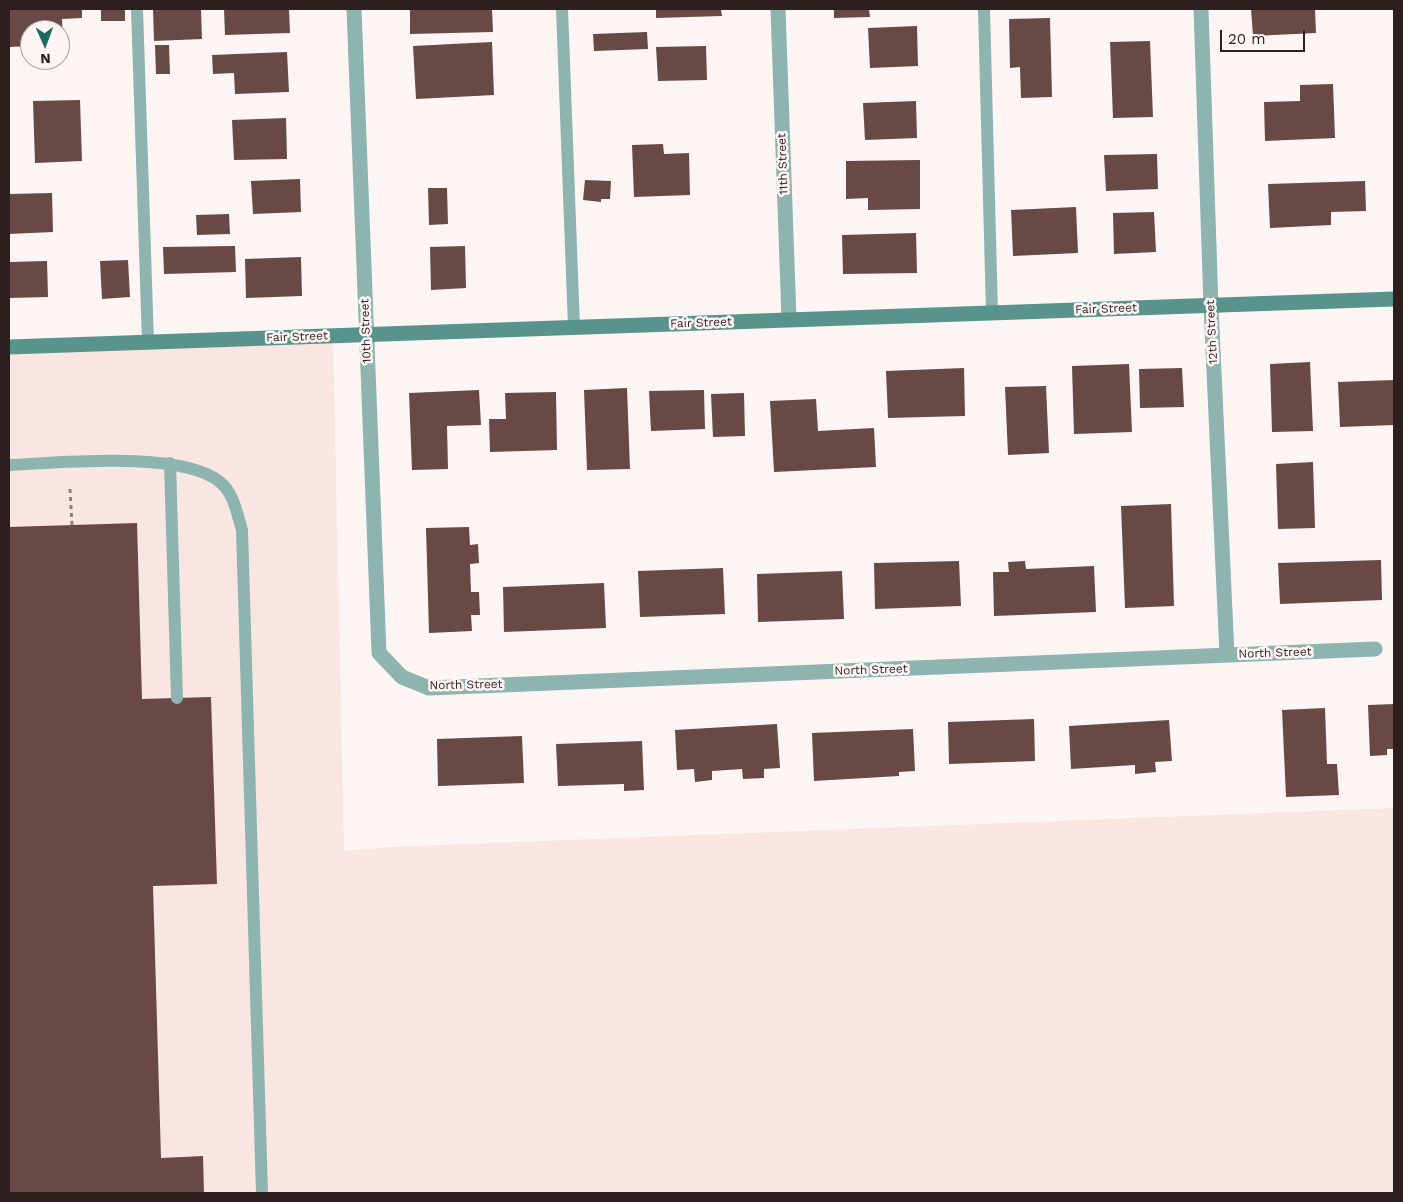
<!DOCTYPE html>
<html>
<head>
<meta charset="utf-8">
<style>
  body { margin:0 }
  #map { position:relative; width:1403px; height:1202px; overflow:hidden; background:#fdf5f4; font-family:"Work Sans",sans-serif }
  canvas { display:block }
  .frame { position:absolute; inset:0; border:10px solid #2d1f1d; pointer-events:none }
  .north { position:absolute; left:20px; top:20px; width:50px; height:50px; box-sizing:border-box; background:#fdf5f4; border:1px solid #aa9f9e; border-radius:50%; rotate:178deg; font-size:14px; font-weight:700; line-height:20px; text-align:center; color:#2d1f1d }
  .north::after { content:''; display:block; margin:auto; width:18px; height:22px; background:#1e6963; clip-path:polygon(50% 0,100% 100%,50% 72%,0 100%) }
  .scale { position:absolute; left:1220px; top:30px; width:85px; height:22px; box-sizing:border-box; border:2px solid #2d1f1d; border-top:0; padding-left:6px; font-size:15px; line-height:18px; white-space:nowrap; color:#2d1f1d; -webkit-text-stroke:4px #fdf5f4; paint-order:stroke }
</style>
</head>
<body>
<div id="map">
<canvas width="1403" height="1202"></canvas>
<div class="frame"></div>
<div class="north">N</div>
<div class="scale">20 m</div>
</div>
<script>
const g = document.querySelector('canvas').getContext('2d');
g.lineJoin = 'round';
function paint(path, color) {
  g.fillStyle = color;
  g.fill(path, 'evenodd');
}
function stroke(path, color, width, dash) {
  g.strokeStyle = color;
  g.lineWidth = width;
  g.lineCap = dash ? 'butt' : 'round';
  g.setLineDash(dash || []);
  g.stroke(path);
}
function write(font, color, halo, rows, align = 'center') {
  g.font = font + ' "Work Sans",sans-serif';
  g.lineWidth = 5;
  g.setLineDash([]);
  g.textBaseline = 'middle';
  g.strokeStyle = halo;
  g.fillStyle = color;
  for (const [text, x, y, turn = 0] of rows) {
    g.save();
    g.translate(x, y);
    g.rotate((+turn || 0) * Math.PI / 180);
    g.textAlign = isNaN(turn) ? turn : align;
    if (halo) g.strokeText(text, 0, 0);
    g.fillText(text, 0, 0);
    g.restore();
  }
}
paint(new Path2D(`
  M 333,335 L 344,851 L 389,847 L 1394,808 L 1394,1193 L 9,1193 L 9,347 Z`), '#f9e6e3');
paint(new Path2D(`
  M 9,9 L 82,9 L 82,18 L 62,19 L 63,44 L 60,44 L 60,30 L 30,30 L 30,46 L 9,47 Z
  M 101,9 L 125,9 L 125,21 L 101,21 Z
  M 153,9 L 201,9 L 202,39 L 154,41 Z
  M 224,9 L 289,9 L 290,33 L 225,35 Z
  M 410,9 L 492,9 L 493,32 L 410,34 Z
  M 656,9 L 721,9 L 722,16 L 656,18 Z
  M 834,9 L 869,9 L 870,17 L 834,18 Z
  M 1251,9 L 1315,9 L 1316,33 L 1253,36 Z
  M 1050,18 L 1052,97 L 1021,98 L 1020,67 L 1010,68 L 1009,19 Z
  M 917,26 L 918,66 L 870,68 L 868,28 Z
  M 647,32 L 648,49 L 594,51 L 593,34 Z
  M 1150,41 L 1153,117 L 1113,118 L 1110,42 Z
  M 492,42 L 494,95 L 416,99 L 413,46 Z
  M 155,45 L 169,45 L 170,74 L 156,74 Z
  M 706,46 L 707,80 L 658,81 L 656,47 Z
  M 287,52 L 289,92 L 235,94 L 234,73 L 213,74 L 212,55 Z
  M 1333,84 L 1335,138 L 1265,141 L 1264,102 L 1300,101 L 1300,85 Z
  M 80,100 L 82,161 L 35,163 L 33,101 Z
  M 916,101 L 917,138 L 865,140 L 863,103 Z
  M 286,118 L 287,159 L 234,160 L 232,120 Z
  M 663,144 L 664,154 L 689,153 L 690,195 L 634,197 L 632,145 Z
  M 1157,154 L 1158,189 L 1106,191 L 1104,155 Z
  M 920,160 L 920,209 L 868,210 L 868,198 L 846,199 L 846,161 Z
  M 300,179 L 301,212 L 253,214 L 251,181 Z
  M 585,180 L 611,181 L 610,199 L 601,199 L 601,202 L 583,200 Z
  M 1365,181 L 1366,211 L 1331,212 L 1331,225 L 1270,228 L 1268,184 Z
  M 428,188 L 447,188 L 448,224 L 429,225 Z
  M 52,193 L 53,232 L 9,234 L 9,194 Z
  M 1076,207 L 1078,253 L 1013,256 L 1011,210 Z
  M 1154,212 L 1156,252 L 1114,254 L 1113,213 Z
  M 229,214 L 230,234 L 197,235 L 196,215 Z
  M 916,233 L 917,273 L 843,274 L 842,235 Z
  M 235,246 L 236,272 L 164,274 L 163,247 Z
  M 465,246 L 466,288 L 431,290 L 430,247 Z
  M 301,257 L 302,296 L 246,298 L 245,259 Z
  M 128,260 L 130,297 L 102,299 L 100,261 Z
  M 47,261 L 48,297 L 9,298 L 9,262 Z
  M 1310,362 L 1313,431 L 1272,432 L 1270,364 Z
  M 1129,364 L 1132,432 L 1074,434 L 1072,366 Z
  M 964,368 L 965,416 L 888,418 L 886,371 Z
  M 1182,368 L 1184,407 L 1140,408 L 1139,369 Z
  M 1394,380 L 1394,425 L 1340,427 L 1338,382 Z
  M 1046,386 L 1049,453 L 1008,455 L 1005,387 Z
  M 627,388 L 630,469 L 587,470 L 584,390 Z
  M 479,390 L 481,425 L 447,426 L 448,469 L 412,470 L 409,393 Z
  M 704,390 L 705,429 L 651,431 L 649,391 Z
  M 556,392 L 557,450 L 490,452 L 489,419 L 506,419 L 505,393 Z
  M 744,393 L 745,436 L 713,437 L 711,394 Z
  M 816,399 L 818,431 L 874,428 L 876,467 L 774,472 L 770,401 Z
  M 1313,462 L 1315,528 L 1278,529 L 1276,464 Z
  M 1171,504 L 1174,606 L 1125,608 L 1121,506 Z
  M 137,523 L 142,699 L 211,697 L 217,884 L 153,886 L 161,1158 L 203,1156 L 204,1193 L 9,1193 L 9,527 Z
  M 469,527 L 470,545 L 478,544 L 479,563 L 470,564 L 471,592 L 479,592 L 480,615 L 471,615 L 472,631 L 429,633 L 426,528 Z
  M 1381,560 L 1382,600 L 1280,604 L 1278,563 Z
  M 959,561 L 961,606 L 875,609 L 874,563 Z
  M 1025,561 L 1026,569 L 1094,566 L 1096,612 L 994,616 L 993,572 L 1009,572 L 1008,562 Z
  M 723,568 L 725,614 L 640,617 L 638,571 Z
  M 842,571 L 844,619 L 758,622 L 757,574 Z
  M 604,583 L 606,628 L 504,632 L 503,587 Z
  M 1394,704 L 1394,749 L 1387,749 L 1387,755 L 1370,756 L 1368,705 Z
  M 1325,708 L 1327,764 L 1337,764 L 1339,795 L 1286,797 L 1282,710 Z
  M 1034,719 L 1035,761 L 949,764 L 948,722 Z
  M 1169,720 L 1172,761 L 1155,762 L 1156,772 L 1135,774 L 1135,765 L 1071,769 L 1069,726 Z
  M 777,724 L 780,768 L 764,769 L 764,778 L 743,779 L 742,769 L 712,771 L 712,780 L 695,782 L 694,769 L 677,770 L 675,730 Z
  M 913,729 L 915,771 L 899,772 L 899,776 L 814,781 L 812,733 Z
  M 522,736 L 524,783 L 438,786 L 437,739 Z
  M 642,741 L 644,790 L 624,791 L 624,784 L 558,786 L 556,744 Z`), '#684945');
stroke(new Path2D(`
  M 70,489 L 72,525`), '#8c8180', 3, [4, 4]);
stroke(new Path2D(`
  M 137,9 L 148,342
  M 562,9 L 574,327
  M 984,9 L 992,313
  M 170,463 L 177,698
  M 9,465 C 59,463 181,450 220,482 C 234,493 237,514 242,530 L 262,1193`), '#8eb4af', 12);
stroke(new Path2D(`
  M 354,9 L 379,653 L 402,677 L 429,688 L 1375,649
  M 778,9 L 789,319
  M 1201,9 L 1211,306 L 1227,655`), '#8eb4af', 15);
stroke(new Path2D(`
  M 9,347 L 1394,299`), '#58938c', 15);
write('12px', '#2d1f1d', '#fdf5f4', [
  ["11th Street",783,164,-92],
  ["Fair Street",1106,309,-2],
  ["Fair Street",701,323,-2],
  ["10th Street",366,331,-92],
  ["12th Street",1212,332,-93],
  ["Fair Street",297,337,-2],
  ["North Street",1275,653,-2],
  ["North Street",871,670,-2],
  ["North Street",466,685,-1]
]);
</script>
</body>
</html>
